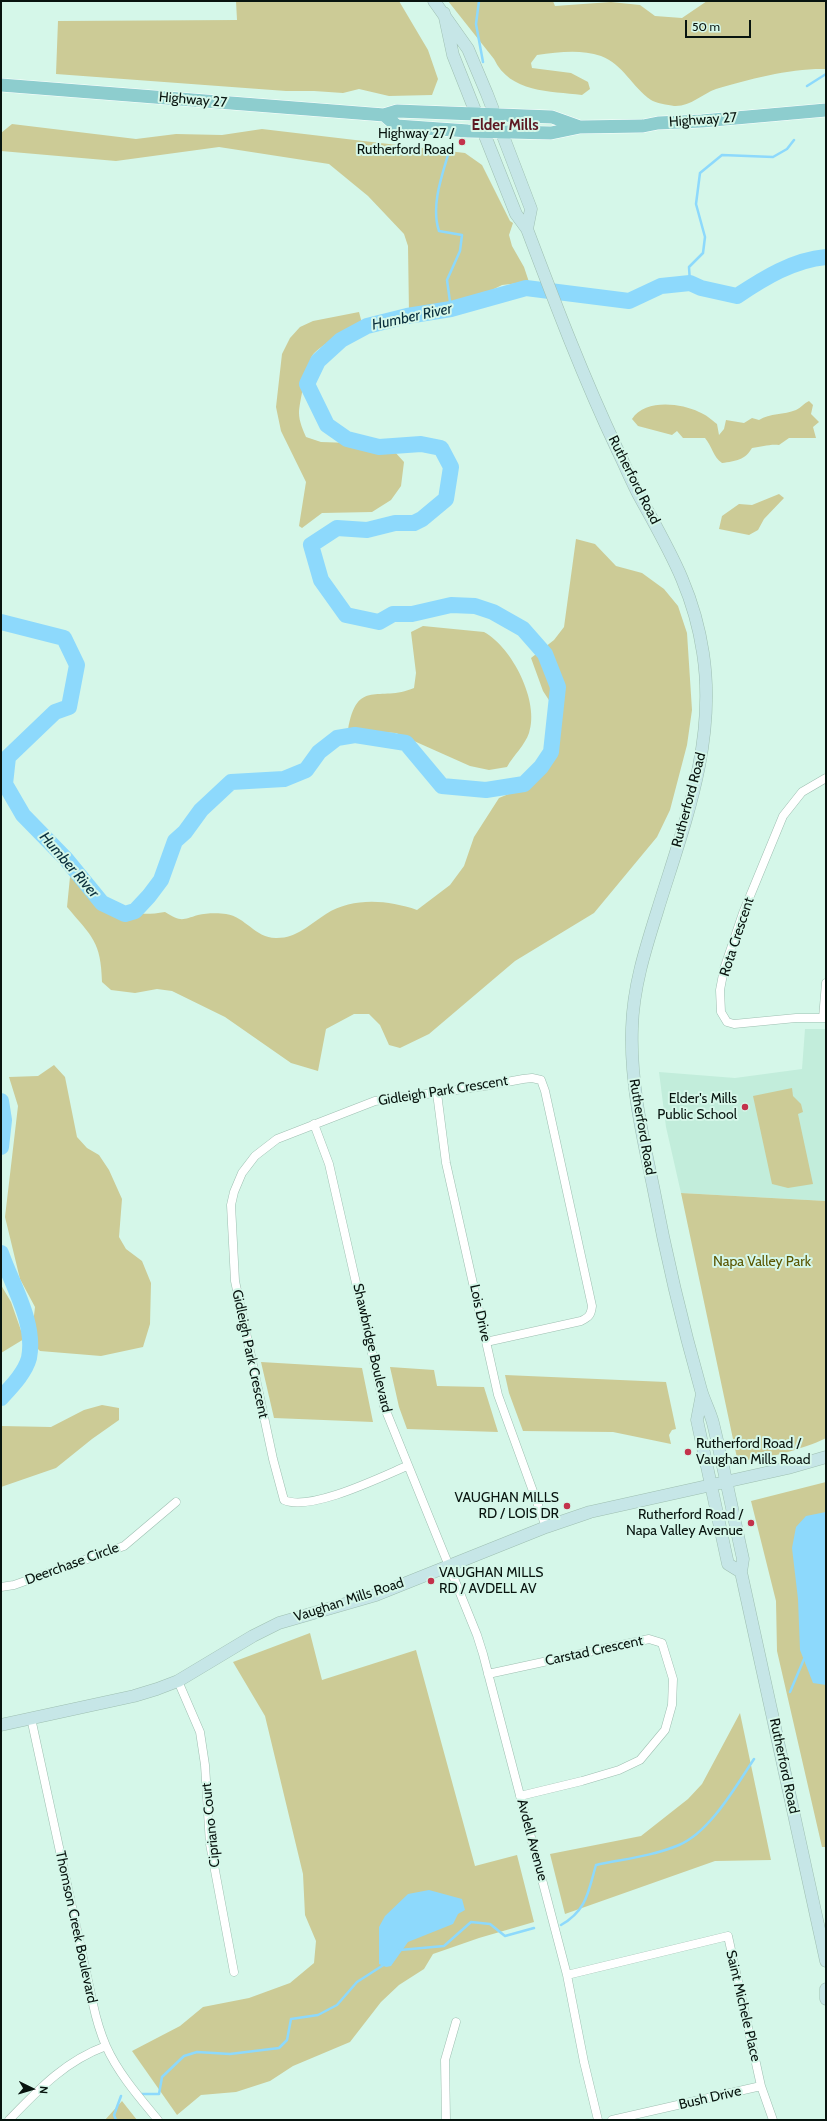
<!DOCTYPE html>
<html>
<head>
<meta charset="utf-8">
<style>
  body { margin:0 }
  #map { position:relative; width:827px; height:2121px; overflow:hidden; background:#d5f7e9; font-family:Cabin,sans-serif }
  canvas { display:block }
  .frame { position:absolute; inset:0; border:2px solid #08140f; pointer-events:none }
  .north { position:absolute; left:12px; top:2069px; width:40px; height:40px; -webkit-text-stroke:3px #d5f7e9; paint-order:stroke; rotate:95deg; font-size:11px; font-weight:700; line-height:16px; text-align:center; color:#08140f }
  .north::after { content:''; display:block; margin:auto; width:14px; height:18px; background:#08140f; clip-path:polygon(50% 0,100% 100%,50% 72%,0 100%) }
  .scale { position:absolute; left:685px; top:20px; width:66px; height:18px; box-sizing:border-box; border:2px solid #08140f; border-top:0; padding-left:5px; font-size:12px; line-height:14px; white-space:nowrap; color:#08140f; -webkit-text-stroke:3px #d5f7e9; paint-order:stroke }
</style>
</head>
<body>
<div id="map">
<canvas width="827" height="2121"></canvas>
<div class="frame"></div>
<div class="north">N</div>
<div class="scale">50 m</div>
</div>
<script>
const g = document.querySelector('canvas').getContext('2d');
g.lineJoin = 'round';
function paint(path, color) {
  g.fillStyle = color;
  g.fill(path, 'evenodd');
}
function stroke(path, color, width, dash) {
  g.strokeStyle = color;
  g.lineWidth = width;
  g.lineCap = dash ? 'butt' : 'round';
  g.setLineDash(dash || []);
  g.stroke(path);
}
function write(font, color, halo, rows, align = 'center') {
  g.font = font + ' Cabin,sans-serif';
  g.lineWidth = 4;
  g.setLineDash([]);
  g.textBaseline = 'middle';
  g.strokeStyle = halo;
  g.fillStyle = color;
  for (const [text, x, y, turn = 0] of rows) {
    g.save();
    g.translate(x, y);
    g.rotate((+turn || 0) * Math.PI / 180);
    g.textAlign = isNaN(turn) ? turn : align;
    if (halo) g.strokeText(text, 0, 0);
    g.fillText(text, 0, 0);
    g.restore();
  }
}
paint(new Path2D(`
  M 805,1029 L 826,1029 L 826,1201 L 681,1193 L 666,1127 L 659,1072 L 735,1078 L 802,1069 Z`), '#c2eddb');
paint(new Path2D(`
  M 236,1 L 399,1 L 428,50 L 438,79 L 432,95 L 389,96 L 359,89 L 343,93 L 314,91 L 286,91 L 56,74 L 58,21 L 237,20 Z
  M 448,1 L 553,1 L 555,6 L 611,2 L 640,5 L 655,16 L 682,18 L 707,1 L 826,1 L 826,69 C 792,68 749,79 716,89 C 702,94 690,107 674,106 C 668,105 655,103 651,100 C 632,87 623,64 601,56 C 580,49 559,52 537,55 L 531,63 L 532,68 L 571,73 L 588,82 L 590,89 L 582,95 C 550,91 510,93 494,59 Z
  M 12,124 L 136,139 L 176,134 L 222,135 L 262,129 L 465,153 L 482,165 L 510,221 L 513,223 L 509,235 L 512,246 L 524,267 L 529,282 L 502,285 L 484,294 L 447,306 L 409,313 L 408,246 L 404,234 L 368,196 L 329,164 L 219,147 L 116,161 L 1,151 L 1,133 Z
  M 359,312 L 363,327 C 349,332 321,343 312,356 C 308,363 299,404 299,413 C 299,421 303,430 306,437 L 321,442 L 379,444 L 394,451 L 404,462 L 401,486 L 391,500 L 372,512 L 322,513 L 302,528 L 299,526 L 306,482 L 281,431 L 276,407 L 282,354 L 290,338 L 300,327 L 313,321 Z
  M 809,401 L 813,405 L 811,414 L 819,422 L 813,427 L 816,438 L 789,438 L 779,445 C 769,444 762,447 752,448 C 745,460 736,461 722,463 C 713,457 712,446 705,438 L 683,438 L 677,431 L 672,435 L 638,426 L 632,419 C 645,399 680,403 699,412 C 705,414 712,420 717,424 L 719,435 L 724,429 L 726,420 L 744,423 L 752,418 L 759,420 C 770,413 784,415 796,410 C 801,408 804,403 809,401 Z
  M 779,494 L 784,498 L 764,519 L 758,530 L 749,535 L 719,529 L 722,516 L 739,504 L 752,505 Z
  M 576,539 L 595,544 L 616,566 L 642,573 L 664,589 L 678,606 L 687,633 L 692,710 L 687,745 L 670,810 L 657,837 L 594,913 L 515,961 L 429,1034 L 400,1048 L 389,1045 L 380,1025 L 369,1014 L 354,1014 L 326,1029 L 318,1071 L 291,1063 L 225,1017 L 172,991 L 157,989 L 135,993 L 111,990 L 102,982 C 101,941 92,937 67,907 L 70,877 C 105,901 120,920 165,912 C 181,922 182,920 198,915 C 206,913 219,913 226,914 C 246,917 256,939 277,938 C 297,938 310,924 326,914 C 354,897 387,900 417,910 L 450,885 L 464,866 L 474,837 L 499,798 L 511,793 L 546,764 L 557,746 L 560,717 L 543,691 L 531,658 L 554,640 L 564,627 Z
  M 423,626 L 484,632 C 512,647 540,702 529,733 C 525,745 513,756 507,767 L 489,770 L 470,766 L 396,733 L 348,730 C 357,677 379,703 414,688 L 416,673 L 411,632 Z
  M 54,1065 L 65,1077 L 77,1137 L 87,1148 L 99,1155 L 109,1170 L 122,1199 L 119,1237 L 126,1249 L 142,1261 L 151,1283 L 150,1324 L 143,1347 L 101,1356 L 40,1351 L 31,1342 L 35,1307 L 20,1279 L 5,1217 L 18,1106 L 9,1077 L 38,1076 Z
  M 792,1088 L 793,1096 L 801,1104 L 803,1112 L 798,1114 L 813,1184 L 788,1188 L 772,1184 L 753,1096 Z
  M 681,1193 L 826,1201 L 826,1438 C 813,1446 747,1466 737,1458 Z
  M 1,1285 L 11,1302 L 24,1339 L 1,1353 Z
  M 261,1362 L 362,1368 L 373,1422 L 274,1418 Z
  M 390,1367 L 434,1370 L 437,1386 L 484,1387 L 498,1432 L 407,1429 L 399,1407 Z
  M 505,1375 L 666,1382 L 676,1429 L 672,1430 L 669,1435 L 671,1444 L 613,1432 L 523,1431 L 509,1393 Z
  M 102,1405 L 119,1408 L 119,1420 L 92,1439 L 56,1468 L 1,1487 L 1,1426 L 51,1427 L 84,1410 Z
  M 826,1482 L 826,1847 L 822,1847 L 777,1651 L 776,1601 L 751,1501 Z
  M 310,1633 L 322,1680 L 416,1650 L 475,1866 L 517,1855 L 534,1922 L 479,1938 L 433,1954 L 424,1969 L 399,1985 L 381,2002 L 350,2042 L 293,2066 L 270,2081 L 236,2092 L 201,2095 L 177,2115 L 132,2051 L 180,2026 L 203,2007 L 249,1998 L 290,1983 L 314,1963 L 316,1941 L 305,1915 L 303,1874 L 265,1716 L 233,1662 Z
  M 740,1713 L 771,1860 L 715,1861 L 565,1914 L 550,1854 L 641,1836 L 688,1799 L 702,1784 Z
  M 122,2101 L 137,2120 L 105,2120 Z`), '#cccb96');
paint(new Path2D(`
  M 826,1512 L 826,1685 L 813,1683 L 800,1650 L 798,1599 L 792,1548 L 796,1527 L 806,1516 Z
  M 429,1890 L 462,1899 L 465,1910 L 458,1914 L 453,1924 L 408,1942 L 391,1966 L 386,1967 L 379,1964 L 379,1927 L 385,1916 L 408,1894 Z`), '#8dd9fc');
stroke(new Path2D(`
  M 479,1 L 476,24 L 483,62
  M 807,86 L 826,74
  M 448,155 C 441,178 431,207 439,231 L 462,235 L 460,251 L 447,280 L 451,309
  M 690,283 L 689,267 L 703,253 L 705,237 L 696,204 L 700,173 L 722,155 L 773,157 L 787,149 L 794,140
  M 790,1692 L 804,1659
  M 561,1925 C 587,1910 588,1892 596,1865 C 624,1859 653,1856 679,1845 C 710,1832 736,1786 754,1759
  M 400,1950 L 444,1946 L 471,1922 L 490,1924 L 505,1936 L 534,1928
  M 140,2094 L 159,2094 L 162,2077 L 184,2056 L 197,2052 L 230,2054 L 279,2048 L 287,2040 L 291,2019 L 318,2015 L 337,2005 L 357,1982 L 385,1964
  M 116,2120 L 114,2115 L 121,2096`), '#8dd9fc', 2.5);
stroke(new Path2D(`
  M 1,622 L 64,638 L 77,665 L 69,707 L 55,712 L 8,757 L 5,784 L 23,815 L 66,859 L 102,903 L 125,914 L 135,911 L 149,896 L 161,880 L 175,841 L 185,832 L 201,810 L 231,782 L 284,779 L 306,770 L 319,752 L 337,738 L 355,735 L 406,743 L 442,786 L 486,790 L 524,784 L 541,767 L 551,752 L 558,687 L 545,654 L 523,629 L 493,612 L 475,606 L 451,605 L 412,614 L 393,614 L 379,622 L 346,615 L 321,580 L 311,545 L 337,528 L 367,530 L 395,523 L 414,523 L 422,519 L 446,499 L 451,467 L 441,448 L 421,444 L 379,447 L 347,439 L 327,425 L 307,384 L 318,361 L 341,340 L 367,326 L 407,316 L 451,309 L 526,288 L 629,301 L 661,286 L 690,283 L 701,288 L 737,296 C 764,278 793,260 826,257
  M 1,1101 L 4,1120 L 1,1147
  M 1,1253 C 12,1285 36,1323 29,1358 C 25,1373 11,1387 1,1398`), '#8dd9fc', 16);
const street = new Path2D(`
  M 826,778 L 802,792 L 783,816 L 743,913 L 724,969 L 720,990 L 721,1012 L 727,1022 L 734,1024 L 796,1018 L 826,1018
  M 823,1018 L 826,983
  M 437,1093 L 446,1163 L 498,1395 L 546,1527
  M 314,1124 L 329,1164 L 384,1406 L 477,1635 L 483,1654 L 567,1975 L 584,2062 L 598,2120
  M 407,1466 C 381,1477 310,1512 284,1500 L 273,1459 L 235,1281 L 231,1205 L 234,1192 L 242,1173 L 255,1156 L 277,1139 L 375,1101 L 485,1086 L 523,1079 L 532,1078 L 541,1080 L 545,1091 L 592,1306 C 591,1315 589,1317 581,1321 L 486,1342
  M 1,1587 L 14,1585 L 124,1546 L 176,1502
  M 488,1674 L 649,1639 L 662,1643 L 673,1679 L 672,1705 L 665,1730 L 640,1760 L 619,1770 L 582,1781 L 520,1796
  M 178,1681 L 200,1732 L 205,1765 L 210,1844 L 234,1972
  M 31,1718 L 93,2004 C 96,2018 100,2032 106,2046 C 118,2073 139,2097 158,2120
  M 567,1975 L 728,1936 L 761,2086 L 773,2120
  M 9,2120 C 39,2089 65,2061 106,2046
  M 446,2120 L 445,2060 L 456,2022
  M 612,2120 L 761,2086`);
const secondary = new Path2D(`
  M 434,1 L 468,49 L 487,94 L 531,209 L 527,229
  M 444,13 L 453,55 L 516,214 L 527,229 C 555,303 583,377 617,449 C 625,465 632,483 641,499 C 670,552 694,592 703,653 C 717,744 683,827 657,912 C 645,950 633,988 632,1028 C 630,1081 642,1134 653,1186 C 666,1255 682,1323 701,1390 C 704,1401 710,1411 713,1423 C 724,1468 733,1514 743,1559 L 741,1572 L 826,1961
  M 702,1394 L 697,1420 L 728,1564 L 741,1572
  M 1,1725 L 134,1696 L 157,1689 L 178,1681 L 253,1636 L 279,1623 L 376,1595 L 546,1527 L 590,1512 L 788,1468 L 826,1457
  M 826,1989 L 826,1999`);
const primary = new Path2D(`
  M 1,85 L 384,115 L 397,111 L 552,117 L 580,127
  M 384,115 L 397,126 L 468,131 L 551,133 L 580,127 L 643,126 L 658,123 L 702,121 L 826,110`);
stroke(street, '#9ebfb1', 9);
stroke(secondary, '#9ebfb1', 13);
stroke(primary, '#fff', 14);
stroke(street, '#fff', 8);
stroke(secondary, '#c6e6e7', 12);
stroke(primary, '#8dcdce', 13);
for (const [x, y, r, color] of [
  [462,142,4,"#c3324b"],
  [745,1107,4,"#c3324b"],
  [688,1452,4,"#c3324b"],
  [567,1506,4,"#c3324b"],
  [751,1523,4,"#c3324b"],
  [431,1581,4,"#c3324b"]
]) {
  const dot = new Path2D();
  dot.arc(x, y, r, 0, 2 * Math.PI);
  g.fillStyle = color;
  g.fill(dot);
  stroke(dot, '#d5f7e9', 1.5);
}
write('14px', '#08140f', '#d5f7e9', [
  ["Highway 27",193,100,5],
  ["Highway 27",703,120,-4],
  ["Rutherford Road",634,480,63],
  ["Rutherford Road",689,800,-75],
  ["Rota Crescent",737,937,-72],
  ["Gidleigh Park Crescent",443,1091,-9],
  ["Rutherford Road",642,1127,80],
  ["Lois Drive",480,1313,78],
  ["Shawbridge Boulevard",372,1348,77],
  ["Gidleigh Park Crescent",250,1354,78],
  ["Deerchase Circle",72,1564,-20],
  ["Vaughan Mills Road",349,1600,-18],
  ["Carstad Crescent",594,1651,-12],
  ["Rutherford Road",784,1766,78],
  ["Cipriano Court",211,1825,-96],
  ["Avdell Avenue",532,1840,75],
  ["Thomson Creek Boulevard",76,1927,78],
  ["Saint Michele Place",743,2006,77],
  ["Bush Drive",710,2098,-13]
]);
write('14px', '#08140f', '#d5f7e9', [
  ["Highway 27 /",454,134],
  ["Rutherford Road",454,150],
  ["Elder's Mills",737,1099],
  ["Public School",737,1115],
  ["Rutherford Road /",696,1444,"left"],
  ["Vaughan Mills Road",696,1460,"left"],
  ["VAUGHAN MILLS",559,1498],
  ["RD / LOIS DR",559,1514],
  ["Rutherford Road /",743,1515],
  ["Napa Valley Avenue",743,1531],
  ["VAUGHAN MILLS",439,1573,"left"],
  ["RD / AVDELL AV",439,1589,"left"]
], 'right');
write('14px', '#595500', '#d5f7e9', [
  ["Napa Valley Park",762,1262]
]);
write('bold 15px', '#5d1822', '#d5f7e9', [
  ["Elder Mills",505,126]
]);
write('italic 15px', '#0a2f3d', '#d5f7e9', [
  ["Humber River",412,317,-12],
  ["Humber River",69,865,49]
]);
</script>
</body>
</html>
